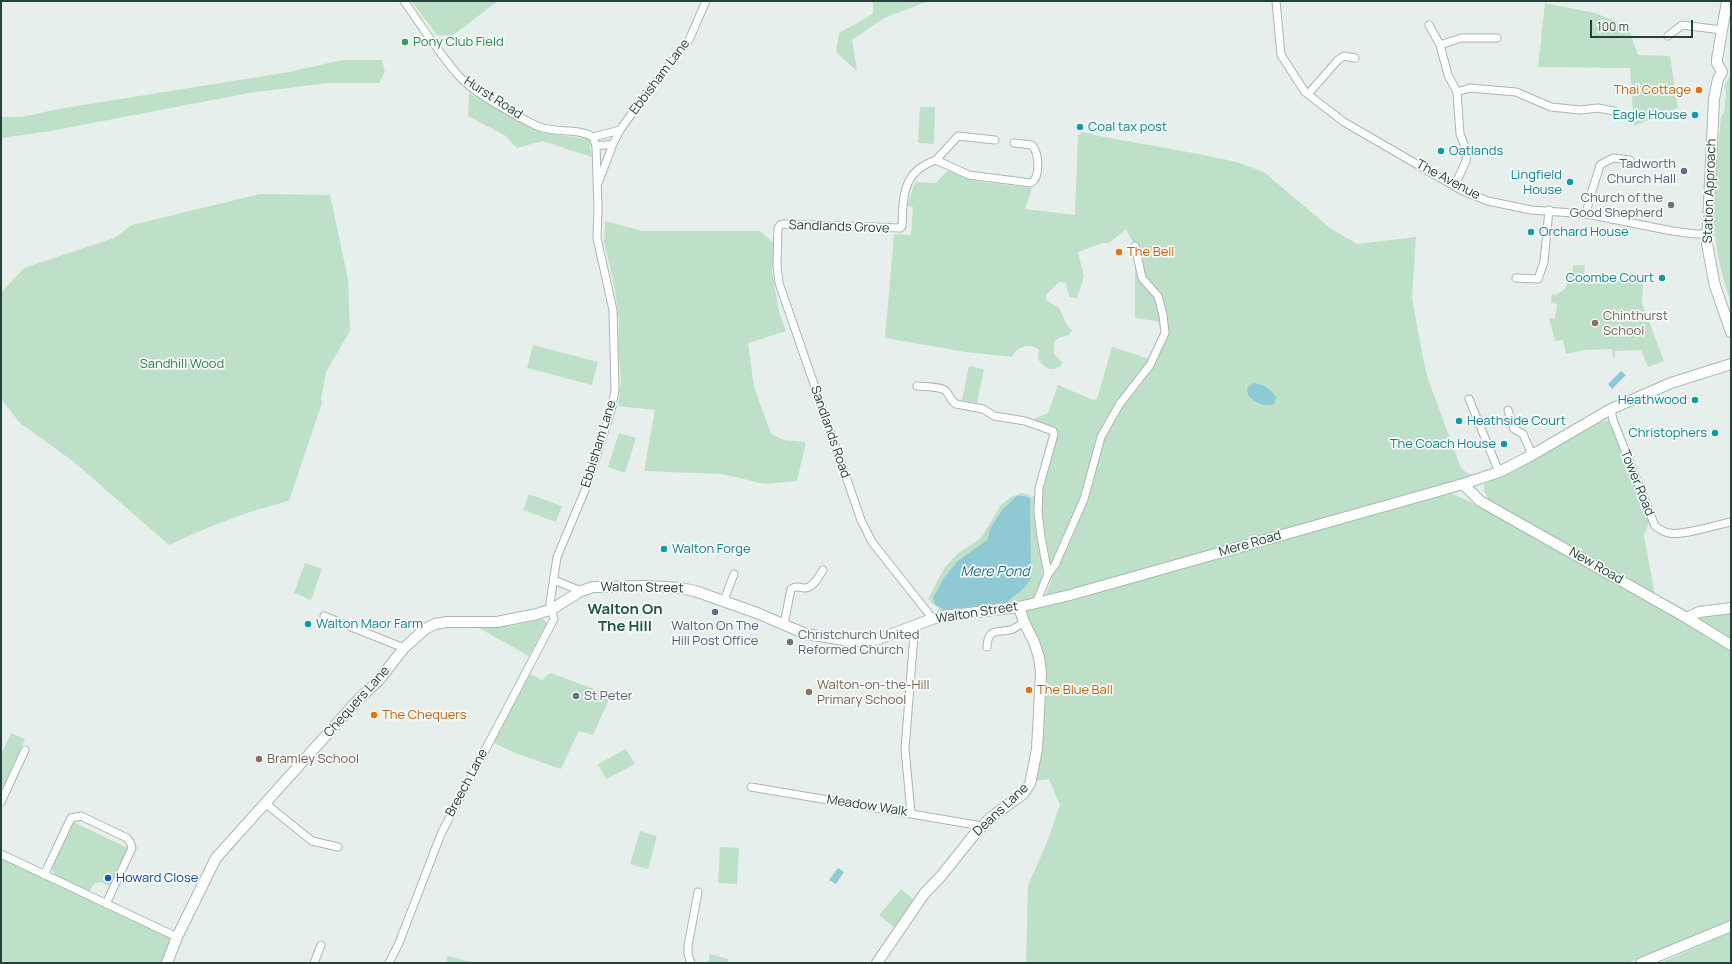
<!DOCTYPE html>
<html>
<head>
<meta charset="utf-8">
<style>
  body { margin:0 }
  #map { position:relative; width:1732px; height:964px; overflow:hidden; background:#e6efeb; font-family:Manrope,sans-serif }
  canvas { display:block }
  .frame { position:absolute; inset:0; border:2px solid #24423a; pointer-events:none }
  .scale { position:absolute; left:1590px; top:20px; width:103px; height:18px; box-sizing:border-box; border:2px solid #24423a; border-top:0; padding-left:5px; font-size:12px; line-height:14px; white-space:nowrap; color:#24423a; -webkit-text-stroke:3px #f7fbf9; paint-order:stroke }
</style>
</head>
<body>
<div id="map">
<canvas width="1732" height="964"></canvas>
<div class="frame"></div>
<div class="scale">100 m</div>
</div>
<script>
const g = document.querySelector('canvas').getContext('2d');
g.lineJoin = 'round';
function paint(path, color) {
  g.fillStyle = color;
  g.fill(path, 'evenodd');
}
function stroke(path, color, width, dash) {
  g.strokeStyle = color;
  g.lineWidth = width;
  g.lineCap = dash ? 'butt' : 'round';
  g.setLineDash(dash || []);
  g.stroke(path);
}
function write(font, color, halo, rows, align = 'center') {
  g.font = font + ' Manrope,sans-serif';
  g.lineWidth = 3.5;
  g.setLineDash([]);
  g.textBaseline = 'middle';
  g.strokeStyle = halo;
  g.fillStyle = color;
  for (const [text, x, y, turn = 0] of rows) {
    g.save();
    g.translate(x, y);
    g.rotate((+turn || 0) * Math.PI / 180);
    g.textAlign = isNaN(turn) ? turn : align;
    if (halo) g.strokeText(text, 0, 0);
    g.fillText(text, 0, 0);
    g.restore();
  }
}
paint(new Path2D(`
  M 411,1 L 498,1 L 452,36 L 437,35 Z
  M 873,1 L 929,1 L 884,18 L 852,40 L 857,71 L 836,52 L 839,33 L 873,14 Z
  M 1545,3 L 1595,13 L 1628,26 L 1638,55 L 1670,56 L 1678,108 L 1634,126 L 1630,68 L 1538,67 Z
  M 342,60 L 382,60 L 385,72 L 379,83 L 328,83 L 249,93 L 51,131 L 1,138 L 1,117 L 22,117 L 58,109 L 289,72 Z
  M 1729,77 L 1731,78 L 1731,303 C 1724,281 1717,259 1715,235 C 1711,200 1717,163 1720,128 L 1721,116 L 1724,113 L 1726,92 L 1724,86 Z
  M 469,93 L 528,126 L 559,135 L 589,139 L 592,157 L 542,141 L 517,148 L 506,136 L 468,116 Z
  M 920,107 L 935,107 L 934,144 L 918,143 Z
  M 1083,132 L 1099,136 L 1199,154 L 1237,162 L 1264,172 L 1330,228 L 1357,244 L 1416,237 L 1412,298 L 1423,358 L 1428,379 L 1461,468 L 1467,473 L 1473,475 L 1465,480 L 1441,487 L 1264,535 L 1045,597 L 1052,579 L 1042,558 C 1041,573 1047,588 1030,600 L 941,611 L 928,599 L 945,567 L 957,554 L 981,538 L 1001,505 L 1011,497 L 1021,493 L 1030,495 L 1031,498 L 1042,489 L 1055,438 L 1054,427 L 1032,420 L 1048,413 L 1058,385 L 1093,400 L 1097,399 L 1112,347 L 1150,359 L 1165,333 L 1157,321 L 1135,318 L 1135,246 L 1126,229 L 1109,243 L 1103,243 L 1078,252 L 1084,277 L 1077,298 L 1069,297 L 1066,283 L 1059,282 L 1046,295 L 1046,300 L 1059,308 L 1067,325 L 1072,330 L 1069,335 L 1059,338 L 1054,342 L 1054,354 L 1062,362 L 1061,366 C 1059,366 1057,368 1055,369 C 1048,371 1041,364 1038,359 L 1039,350 C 1031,342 1016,347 1012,357 L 965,352 L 885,338 L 894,234 L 911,235 L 913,207 L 907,206 L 915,182 L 936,183 L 948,170 L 968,179 L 982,182 L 1032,188 L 1025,209 L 1075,215 L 1078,135 Z
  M 260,194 L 330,195 L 348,279 L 350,331 L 326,372 L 321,399 L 322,403 L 289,501 C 247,511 208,527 169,545 L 74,462 L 20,423 L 1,399 L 1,293 L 24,268 L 114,238 L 132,225 Z
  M 605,221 L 643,231 L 760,231 L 774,243 L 772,271 L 779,312 L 786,331 L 748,343 L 754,387 L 771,434 L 784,440 L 806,442 L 797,481 L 765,484 L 722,474 L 644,471 L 655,410 L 618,406 L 621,379 L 618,347 L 619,321 L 615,289 L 604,242 Z
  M 1573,265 L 1585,265 L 1584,275 L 1643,281 L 1642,303 L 1664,361 L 1648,367 L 1641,350 L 1615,351 L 1615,358 L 1613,358 L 1612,349 L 1585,350 L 1566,354 L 1563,340 L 1555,341 L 1549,318 L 1555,318 L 1557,304 L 1551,303 L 1552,294 L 1556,295 L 1565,289 L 1570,275 L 1572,275 Z
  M 533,345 L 598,362 L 592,385 L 527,368 Z
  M 969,366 L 984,369 L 977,403 L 962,400 Z
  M 1613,420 L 1651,518 L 1644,535 L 1656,601 L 1687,618 L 1731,608 L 1731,920 L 1628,963 L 1026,963 L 1028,885 L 1046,845 L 1060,805 L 1049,779 L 1035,781 L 1037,640 L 1026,612 L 1027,610 L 1451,493 L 1479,506 L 1488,498 L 1484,491 L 1484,485 L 1488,482 L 1509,474 L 1599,422 Z
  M 619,433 L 636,438 L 625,473 L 608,467 Z
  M 529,494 L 562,506 L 556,522 L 523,510 Z
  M 305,563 L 322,569 L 311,600 L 294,593 Z
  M 543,619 L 547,623 L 529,656 L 477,627 L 511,626 Z
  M 528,673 L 542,680 L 550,673 L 611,695 L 593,735 L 579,731 L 561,769 L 515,753 L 492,742 Z
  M 11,733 L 25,739 L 1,792 L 1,755 Z
  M 626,749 L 635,764 L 606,779 L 598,764 Z
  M 73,822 L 128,848 L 111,887 L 101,882 L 95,883 L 88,892 L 56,876 L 53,872 L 52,866 Z
  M 640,831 L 657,836 L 648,869 L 630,864 Z
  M 720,847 L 739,848 L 737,884 L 718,883 Z
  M 1,858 L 172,938 L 161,963 L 1,963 Z
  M 901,889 L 915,901 L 894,927 L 879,915 Z
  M 1731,932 L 1731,963 L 1660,963 Z
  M 710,954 L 728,959 L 728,963 L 708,963 Z
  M 448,956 L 472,962 L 472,963 L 446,963 Z`), '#bfe0c8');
paint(new Path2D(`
  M 1621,371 L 1626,375 L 1612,389 L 1608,384 Z
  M 1253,383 C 1263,384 1270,388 1276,397 L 1274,404 C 1263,407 1255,403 1248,395 L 1247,388 Z
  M 1017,496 L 1024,496 L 1030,498 L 1031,579 L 1023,589 L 1007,602 L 944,610 L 935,604 L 933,598 L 944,578 L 958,561 L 987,540 L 991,527 L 1003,509 Z
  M 838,868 L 844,872 L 836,884 L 829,880 Z`), '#8ec9d4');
const street = new Path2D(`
  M 404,1 C 421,25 438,52 458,75 C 473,93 515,115 537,126 C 555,134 576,127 593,137
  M 1276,1 L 1281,55 L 1305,92 L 1344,122 L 1463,191 L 1488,201 L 1531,210 L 1587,214 L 1672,231 L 1695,234 L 1707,234
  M 1429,25 L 1440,45 L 1448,75 L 1457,92 L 1460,134 L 1467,152 L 1466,161 L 1455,185
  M 1668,36 L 1682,25 L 1722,30
  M 1440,45 L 1461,38 L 1497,38
  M 1457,92 L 1470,88 L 1516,92 L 1551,107 L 1580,110 L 1598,108 L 1614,111
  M 1308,94 L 1338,60 L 1344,56 L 1355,58
  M 593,137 L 620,130
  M 596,146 L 613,144
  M 936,160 L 958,136 L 995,140
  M 599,181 L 613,144 L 620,130 L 646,94 L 689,40 L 706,1
  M 1587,214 C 1587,199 1596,182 1600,165 L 1613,158 L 1630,160
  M 1516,278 L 1538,279 L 1544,262 L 1549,210
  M 917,386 C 925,387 940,386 946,391 C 950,396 951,401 956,404 L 983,409 L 994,416 L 1025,421 L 1053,431 L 1054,434 L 1039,488 L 1038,512 L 1041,537 L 1048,574 L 1036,603
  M 1469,399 L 1499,472
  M 1611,409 L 1613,420 L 1655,526 C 1659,529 1663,532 1669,533 C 1682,536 1716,525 1731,522
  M 1508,410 L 1514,429 L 1523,434 L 1532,455
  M 1048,574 L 1055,565 L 1084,499 L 1101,437 L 1119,405 L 1150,365 L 1165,333 L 1163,315 L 1158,296 L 1142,278 L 1135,246
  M 554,580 L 581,591
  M 724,600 L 734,574
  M 324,616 L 404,648
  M 932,619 L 929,614 L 872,542 L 861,520 L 779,283 L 777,266 L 778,228 L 780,225 L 783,224 L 900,228 L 902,226 C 903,195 903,171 936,160 L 969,175 L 1031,183 C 1041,177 1039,153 1032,145 L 1014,143
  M 784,624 L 791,589 C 796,586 798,587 804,588 C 813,589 819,576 823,570
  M 987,647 C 988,626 999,634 1013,629 C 1017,627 1020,624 1024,622
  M 751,787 L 982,826
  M 1,802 L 25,750
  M 265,803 L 312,841 L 338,847
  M 911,813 L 905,749 L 914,635 L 912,626
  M 1,854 L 177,937
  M 44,875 L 71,818 L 81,816 L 127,838 L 130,842 L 132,848 L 106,904
  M 314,963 L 321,945
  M 389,963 L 399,943 L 441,834 L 554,619 L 550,603 L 557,557 L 588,483 L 612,407 L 615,389 L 613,310 L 597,238 L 598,208 L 596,146 L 593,137
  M 691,963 L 688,954 L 688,946 L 698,892`);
const secondary = new Path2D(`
  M 1722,72 L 1718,79 L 1714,99 L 1707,244 L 1715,286 L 1731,332
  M 1722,72 L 1717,63 L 1717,59 L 1727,1
  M 1463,484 L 1480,501 L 1687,618 L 1731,645
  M 1687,618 L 1699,612 L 1731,608
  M 167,963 L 177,937 L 216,858 L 357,701 L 379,680 L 404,648 L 425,629 L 435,624 L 447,622 L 497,622 L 537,614 L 552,609 L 581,591 L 593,587 L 648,586 L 681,588 L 695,591 L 757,613 L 806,634 L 851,641 L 876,640 L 932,619 L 944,616 L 1019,607 L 1070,595 L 1463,484 L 1499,472 L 1532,455 L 1611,409 L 1671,383 L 1731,364
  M 877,963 L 924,894 L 942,875 L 973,836 L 990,818 L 1023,794 L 1030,784 L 1037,749 L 1041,673 L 1039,657 L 1034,642 L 1024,622 L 1019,607
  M 1641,963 L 1731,926`);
stroke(street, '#a8b8b2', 9);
stroke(secondary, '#a4bbb3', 12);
stroke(street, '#fff', 7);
stroke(secondary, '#fff', 10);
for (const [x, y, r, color] of [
  [405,42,4,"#2e9e5b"],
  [1699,90,4,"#e8710a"],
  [1695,115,4,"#0f9aa8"],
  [1080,127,4,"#0f9aa8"],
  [1441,151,4,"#0f9aa8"],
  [1684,171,4,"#5c6f8a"],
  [1570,182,4,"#0f9aa8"],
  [1671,205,4,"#6b7280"],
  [1531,232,4,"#0f9aa8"],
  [1119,252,4,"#e8710a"],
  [1662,278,4,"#0f9aa8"],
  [1595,323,4,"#8d6e63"],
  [1695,400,4,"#0f9aa8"],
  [1459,421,4,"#0f9aa8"],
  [1715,433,4,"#0f9aa8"],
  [1504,444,4,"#0f9aa8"],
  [664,549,4,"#0f9aa8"],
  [715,612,4,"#5c6f8a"],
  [308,624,4,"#0f9aa8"],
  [790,642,4,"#6b7280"],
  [1029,690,4,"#e8710a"],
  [809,692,4,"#8d6e63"],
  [576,696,4,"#6b7280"],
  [374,715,4,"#e8710a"],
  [259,759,4,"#8d6e63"],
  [108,878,4,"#1a4fb4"]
]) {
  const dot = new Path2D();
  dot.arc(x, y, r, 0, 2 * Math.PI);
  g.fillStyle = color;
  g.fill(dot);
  stroke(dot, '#f7fbf9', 1.5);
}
write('13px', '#27864d', '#f7fbf9', [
  ["Pony Club Field",413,42]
], 'left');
write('13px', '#24423a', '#f7fbf9', [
  ["Ebbisham Lane",660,77,-53],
  ["Hurst Road",493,98,33],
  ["The Avenue",1448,180,28],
  ["Station Approach",1710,191,-88],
  ["Sandlands Grove",839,227,2],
  ["Sandlands Road",830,432,71],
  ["Ebbisham Lane",599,444,-73],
  ["Tower Road",1637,483,68],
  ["Mere Road",1250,544,-16],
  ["New Road",1596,566,30],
  ["Walton Street",642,588,1],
  ["Walton Street",977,613,-9],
  ["Chequers Lane",357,702,-48],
  ["Breech Lane",467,783,-62],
  ["Meadow Walk",867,806,9],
  ["Deans Lane",1001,810,-43]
]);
write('13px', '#c56008', '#f7fbf9', [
  ["Thai Cottage",1691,90,"right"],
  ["The Bell",1127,252],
  ["The Blue Ball",1037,690],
  ["The Chequers",382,715]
], 'left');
write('13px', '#0d838f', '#f7fbf9', [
  ["Eagle House",1687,115],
  ["Coal tax post",1088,127,"left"],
  ["Oatlands",1449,151,"left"],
  ["Lingfield",1562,175],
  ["House",1562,190],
  ["Orchard House",1539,232,"left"],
  ["Coombe Court",1654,278],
  ["Heathwood",1687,400],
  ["Heathside Court",1467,421,"left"],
  ["Christophers",1707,433],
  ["The Coach House",1496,444],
  ["Walton Forge",672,549,"left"],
  ["Walton Maor Farm",316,624,"left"]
], 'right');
write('13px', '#4e5e75', '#f7fbf9', [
  ["Tadworth",1676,164],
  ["Church Hall",1676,179],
  ["Walton On The",715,626,"center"],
  ["Hill Post Office",715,641,"center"]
], 'right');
write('13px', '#5b616d', '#f7fbf9', [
  ["Church of the",1663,198,"right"],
  ["Good Shepherd",1663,213,"right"],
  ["Christchurch United",798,635],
  ["Reformed Church",798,650],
  ["St Peter",584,696]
], 'left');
write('13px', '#785e54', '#f7fbf9', [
  ["Chinthurst",1603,316],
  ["School",1603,331],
  ["Walton-on-the-Hill",817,685],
  ["Primary School",817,700],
  ["Bramley School",267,759]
], 'left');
write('13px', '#2d7a4b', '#f7fbf9', [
  ["Sandhill Wood",182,364]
]);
write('13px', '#164399', '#f7fbf9', [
  ["Howard Close",116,878]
], 'left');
write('italic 14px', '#1c6f80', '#f7fbf9', [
  ["Mere Pond",995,572]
]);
write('bold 15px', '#1f5548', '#f7fbf9', [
  ["Walton On",625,610],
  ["The Hill",625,627]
]);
</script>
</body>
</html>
